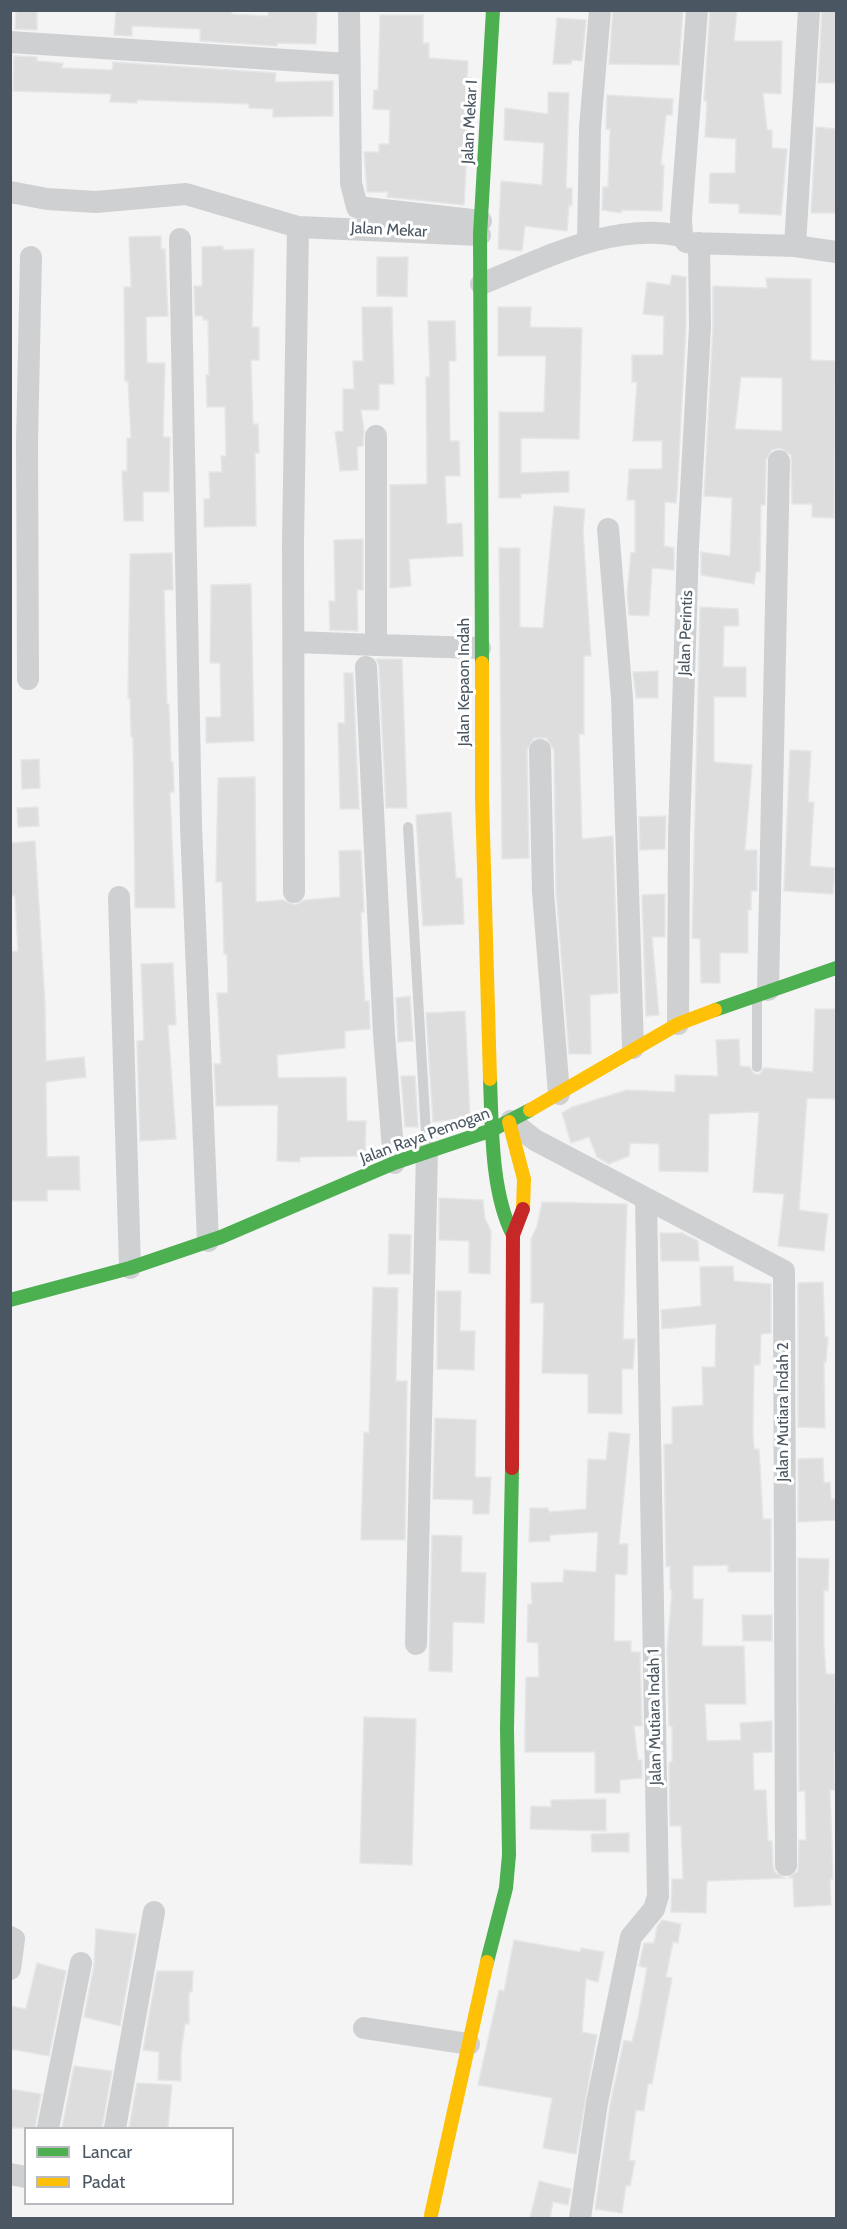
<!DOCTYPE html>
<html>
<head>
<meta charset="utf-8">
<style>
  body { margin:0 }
  #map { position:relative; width:847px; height:2229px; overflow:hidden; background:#f4f4f4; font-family:Cabin,sans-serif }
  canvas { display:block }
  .frame { position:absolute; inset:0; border:12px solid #4a5661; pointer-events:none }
  .legend { position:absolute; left:24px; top:2127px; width:210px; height:78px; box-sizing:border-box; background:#fff; border:2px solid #b7bbc0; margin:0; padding:8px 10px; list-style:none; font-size:18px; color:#4a5661 }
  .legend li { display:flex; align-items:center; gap:12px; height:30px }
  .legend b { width:30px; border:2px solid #b7bbc0 }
</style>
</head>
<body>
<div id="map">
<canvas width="847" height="2229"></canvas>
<div class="frame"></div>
<ul class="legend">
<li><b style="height:8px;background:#4caf50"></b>Lancar</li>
<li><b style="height:8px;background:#ffc107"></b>Padat</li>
</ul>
</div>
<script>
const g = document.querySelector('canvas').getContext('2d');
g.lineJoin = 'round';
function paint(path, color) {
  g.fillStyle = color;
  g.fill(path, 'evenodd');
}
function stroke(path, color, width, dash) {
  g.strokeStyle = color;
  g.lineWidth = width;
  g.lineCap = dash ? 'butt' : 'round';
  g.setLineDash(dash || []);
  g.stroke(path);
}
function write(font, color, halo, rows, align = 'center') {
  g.font = font + ' Cabin,sans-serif';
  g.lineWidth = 6;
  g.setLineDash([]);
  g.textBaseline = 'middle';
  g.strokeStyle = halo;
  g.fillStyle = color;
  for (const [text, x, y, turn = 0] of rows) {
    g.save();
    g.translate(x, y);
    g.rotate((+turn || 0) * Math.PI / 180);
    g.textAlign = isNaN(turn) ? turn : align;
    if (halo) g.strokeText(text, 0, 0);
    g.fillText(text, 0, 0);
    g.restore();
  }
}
const building = new Path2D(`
  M 16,10 L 37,10 L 37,30 L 15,29 Z
  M 116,10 L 232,10 L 232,14 L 268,16 L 268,10 L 317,10 L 316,44 L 277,43 L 277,46 L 200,41 L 200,29 L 132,26 L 132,36 L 114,35 Z
  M 613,10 L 683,10 L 679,65 L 609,64 Z
  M 710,10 L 737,10 L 734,41 L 782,41 L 781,94 L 763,93 L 767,130 L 772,130 L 772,148 L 787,149 L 781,215 L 739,213 L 739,204 L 709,203 L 710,173 L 735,173 L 736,139 L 705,137 L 707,101 L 704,101 Z
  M 822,10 L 837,10 L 837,83 L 818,83 Z
  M 380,15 L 423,15 L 423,43 L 429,43 L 429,58 L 468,61 L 467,78 L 471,78 L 464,205 L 387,197 L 388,192 L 367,192 L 364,152 L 379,152 L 379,144 L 389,144 L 390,110 L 373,109 L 374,90 L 378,90 Z
  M 557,18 L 586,20 L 582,61 L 572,60 L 571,64 L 553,64 Z
  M 14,56 L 37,57 L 37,61 L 63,63 L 62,68 L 112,70 L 113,62 L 276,73 L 275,82 L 333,81 L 333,116 L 273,117 L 273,109 L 249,108 L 249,104 L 137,100 L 137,103 L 110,102 L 111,94 L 13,91 Z
  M 548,92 L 569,93 L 566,188 L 572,188 L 572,206 L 569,205 L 567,231 L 525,226 L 522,251 L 498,249 L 501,181 L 542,185 L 544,143 L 504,140 L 505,108 L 548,114 Z
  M 607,95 L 673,99 L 672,115 L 666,115 L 661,165 L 664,165 L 662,211 L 622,210 L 621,213 L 602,210 L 603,187 L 608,187 L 610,129 L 606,129 Z
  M 816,127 L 837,129 L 837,213 L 811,213 Z
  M 161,236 L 161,249 L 165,249 L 168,316 L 146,317 L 147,363 L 165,363 L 163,437 L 170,437 L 169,492 L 143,492 L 143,521 L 124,521 L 122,471 L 127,471 L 127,438 L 131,438 L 128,381 L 125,381 L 124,287 L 131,287 L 129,237 Z
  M 223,246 L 223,250 L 254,249 L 252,327 L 259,327 L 259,360 L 251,360 L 253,424 L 258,424 L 259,453 L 255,453 L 256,526 L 204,527 L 204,499 L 210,499 L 209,472 L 222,472 L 221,456 L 226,456 L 225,407 L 207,407 L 206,375 L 209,375 L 208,320 L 203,320 L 203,316 L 195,316 L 194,286 L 202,286 L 202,247 Z
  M 377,257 L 408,257 L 407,297 L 377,296 Z
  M 672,275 L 686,277 L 686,327 L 677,494 L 676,503 L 665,502 L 664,546 L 674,548 L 674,570 L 652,568 L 649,616 L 629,615 L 627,594 L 631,552 L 635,553 L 635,500 L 627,500 L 629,469 L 662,469 L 662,441 L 633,441 L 637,382 L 632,382 L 632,355 L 663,355 L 664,316 L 643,314 L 647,282 L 670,285 Z
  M 766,278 L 811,279 L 811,360 L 836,361 L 834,518 L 812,517 L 812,504 L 792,504 L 791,455 L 780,448 L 772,450 L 766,460 L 765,505 L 761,505 L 760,572 L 756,572 L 754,584 L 701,575 L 701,552 L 730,556 L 732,498 L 704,496 L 713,328 L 713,286 L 767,288 ZM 741,377 L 782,378 L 782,431 L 735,429 Z
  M 362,307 L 392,307 L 394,384 L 379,384 L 379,410 L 361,410 L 364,431 L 363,446 L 357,447 L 358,470 L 340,471 L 335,432 L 343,431 L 343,389 L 354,389 L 353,361 L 363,361 Z
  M 498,307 L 531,307 L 530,327 L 582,328 L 579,439 L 521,438 L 521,473 L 569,471 L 569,492 L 521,494 L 521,498 L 499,498 L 499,412 L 544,412 L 546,356 L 498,356 Z
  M 428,321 L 455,321 L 456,361 L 449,361 L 450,441 L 459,441 L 460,476 L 445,476 L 447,524 L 462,523 L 463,556 L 409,559 L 411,586 L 390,588 L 390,485 L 427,484 L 426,377 L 430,377 Z
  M 554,506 L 585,509 L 583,530 L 591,656 L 584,656 L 584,734 L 579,734 L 582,839 L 613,836 L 618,993 L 590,995 L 591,1054 L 569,1054 L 556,891 L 554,750 L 546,738 L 534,738 L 527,750 L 529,858 L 502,859 L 499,548 L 520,548 L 520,627 L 543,628 Z
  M 363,539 L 363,590 L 357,590 L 358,631 L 330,630 L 329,601 L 335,601 L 334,540 Z
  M 172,553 L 173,590 L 164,590 L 167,704 L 169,704 L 171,762 L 173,762 L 174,792 L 170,792 L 175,908 L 135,908 L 133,737 L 131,737 L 130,698 L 128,698 L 130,554 Z
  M 251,584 L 254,741 L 206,743 L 206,717 L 221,717 L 220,663 L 210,663 L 211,585 Z
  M 700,607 L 738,609 L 739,626 L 724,626 L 723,667 L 746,667 L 746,697 L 714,697 L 714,762 L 752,765 L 745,850 L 757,850 L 757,891 L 751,891 L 751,910 L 748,910 L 748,953 L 720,953 L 720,983 L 701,983 L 700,939 L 692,938 Z
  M 376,659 L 402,659 L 407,808 L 386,808 L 379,666 Z
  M 658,671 L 658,698 L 636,698 L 633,672 Z
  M 344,673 L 353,673 L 359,809 L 340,809 L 338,723 L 345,723 Z
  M 790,750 L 811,751 L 808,802 L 814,802 L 810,866 L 835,868 L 833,894 L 784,891 Z
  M 39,759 L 40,788 L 22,789 L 21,760 Z
  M 255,777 L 256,902 L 283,900 L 295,905 L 305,900 L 340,897 L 339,851 L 361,850 L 364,912 L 361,912 L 362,954 L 365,1001 L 369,1001 L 370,1029 L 345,1031 L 345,1048 L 277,1055 L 278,1078 L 346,1077 L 347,1121 L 366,1121 L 365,1156 L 300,1157 L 300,1162 L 277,1161 L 278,1105 L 216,1106 L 214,1064 L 221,1064 L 217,993 L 228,993 L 227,954 L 224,954 L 222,882 L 216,882 L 218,778 Z
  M 38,807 L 39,826 L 18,827 L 17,808 Z
  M 451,812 L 456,878 L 462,878 L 464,924 L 423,926 L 416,815 Z
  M 666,816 L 665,849 L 640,850 L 639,817 Z
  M 35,841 L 45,1003 L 46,1061 L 84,1057 L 86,1077 L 46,1082 L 47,1157 L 79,1156 L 80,1190 L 47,1190 L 47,1201 L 10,1201 L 10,952 L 18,951 L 15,896 L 10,896 L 10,843 Z
  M 665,894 L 665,937 L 652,937 L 659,1015 L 646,1016 L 642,895 Z
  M 173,963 L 176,1025 L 168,1025 L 176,1139 L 140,1141 L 137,1041 L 144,1040 L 141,964 Z
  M 410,996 L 413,1041 L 398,1042 L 396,998 Z
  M 815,1009 L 837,1009 L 837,1099 L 807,1098 L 799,1210 L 828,1214 L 824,1251 L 778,1246 L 784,1194 L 753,1192 L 759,1112 L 709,1114 L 708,1172 L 659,1171 L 659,1144 L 630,1143 L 629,1156 L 609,1164 L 597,1157 L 589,1137 L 571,1143 L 562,1113 L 572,1107 L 627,1090 L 675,1092 L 675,1075 L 718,1076 L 716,1040 L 739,1039 L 740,1066 L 750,1067 L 754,1074 L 760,1074 L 764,1068 L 813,1072 Z
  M 465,1011 L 470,1118 L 433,1122 L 426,1013 Z
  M 401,1076 L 415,1076 L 418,1127 L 405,1127 Z
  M 439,1198 L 483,1200 L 485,1219 L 491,1231 L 490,1274 L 469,1273 L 469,1241 L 439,1240 Z
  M 542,1202 L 627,1204 L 623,1339 L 635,1339 L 633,1369 L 622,1369 L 622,1414 L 588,1413 L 588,1374 L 542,1373 L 544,1303 L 531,1303 L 531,1239 L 537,1226 Z
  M 660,1233 L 682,1233 L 698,1241 L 699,1261 L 661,1261 Z
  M 389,1234 L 411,1235 L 410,1274 L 388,1274 Z
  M 733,1266 L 734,1281 L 771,1284 L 771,1333 L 761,1334 L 760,1365 L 754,1365 L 753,1434 L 754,1449 L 759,1449 L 763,1519 L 771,1519 L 771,1572 L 728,1572 L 728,1565 L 693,1566 L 693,1599 L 703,1599 L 702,1646 L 744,1646 L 746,1704 L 705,1704 L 707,1741 L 741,1740 L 740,1723 L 772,1721 L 772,1752 L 753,1753 L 754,1790 L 766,1790 L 768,1841 L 772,1841 L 773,1866 L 775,1872 L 785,1878 L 707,1881 L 706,1913 L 671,1912 L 672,1879 L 683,1879 L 681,1826 L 670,1826 L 669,1762 L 672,1762 L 672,1726 L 669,1726 L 667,1651 L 672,1590 L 670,1590 L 670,1566 L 666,1567 L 664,1444 L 672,1444 L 672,1407 L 703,1405 L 702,1367 L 715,1367 L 716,1324 L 662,1329 L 661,1310 L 701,1306 L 700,1267 Z
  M 823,1282 L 825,1337 L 828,1337 L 826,1362 L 824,1362 L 825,1428 L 798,1427 L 798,1283 Z
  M 373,1287 L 398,1288 L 396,1381 L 407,1381 L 405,1540 L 361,1540 L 364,1432 L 369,1433 Z
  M 437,1291 L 461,1291 L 460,1331 L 475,1331 L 474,1370 L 437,1369 Z
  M 435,1418 L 476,1420 L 475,1477 L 491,1477 L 489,1514 L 473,1514 L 473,1500 L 433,1499 Z
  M 609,1432 L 630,1434 L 619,1544 L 628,1544 L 627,1575 L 615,1574 L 614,1641 L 631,1641 L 631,1652 L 640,1652 L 642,1726 L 634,1726 L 638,1760 L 642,1760 L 642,1778 L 620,1780 L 620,1793 L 595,1793 L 595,1752 L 525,1752 L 525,1729 L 526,1677 L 539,1677 L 538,1643 L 527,1642 L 528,1604 L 532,1604 L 531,1583 L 563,1582 L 564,1570 L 596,1572 L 598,1532 L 550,1535 L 550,1541 L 529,1542 L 530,1508 L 548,1508 L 549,1512 L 586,1509 L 588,1459 L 606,1460 Z
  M 823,1458 L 824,1483 L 830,1482 L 831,1499 L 837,1499 L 837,1520 L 798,1522 L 798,1459 Z
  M 432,1535 L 462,1536 L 461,1572 L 486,1573 L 484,1623 L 453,1622 L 452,1672 L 429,1671 Z
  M 798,1558 L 829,1559 L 828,1591 L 824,1590 L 824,1646 L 826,1674 L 835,1674 L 837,1753 L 834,1753 L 835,1790 L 830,1790 L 833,1879 L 830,1879 L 831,1905 L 794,1907 L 793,1878 L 788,1878 L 798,1871 L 799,1840 L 806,1840 L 805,1791 L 799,1791 Z
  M 742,1615 L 772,1615 L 772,1641 L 743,1641 Z
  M 364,1717 L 416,1719 L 412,1865 L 360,1863 Z
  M 606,1799 L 606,1831 L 530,1829 L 531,1806 L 551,1807 L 551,1800 Z
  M 629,1833 L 629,1852 L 592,1852 L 591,1834 Z
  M 662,1920 L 681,1924 L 678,1943 L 673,1942 L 666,1977 L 672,1978 L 652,2084 L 648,2084 L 644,2111 L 636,2110 L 629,2160 L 635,2161 L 630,2186 L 626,2185 L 622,2213 L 595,2209 L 610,2105 L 624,2040 L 632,2042 L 638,2018 L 647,1968 L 639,1966 L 644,1943 L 654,1943 L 657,1927 Z
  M 96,1929 L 136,1934 L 120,2026 L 84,2017 L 94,1966 Z
  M 514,1940 L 580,1952 L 581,1948 L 604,1952 L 598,1982 L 586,1979 L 582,2032 L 597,2035 L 576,2154 L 543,2148 L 552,2098 L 478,2085 L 499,1990 L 504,1991 Z
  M 37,1963 L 66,1971 L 49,2056 L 10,2049 L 10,2006 L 26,2009 Z
  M 157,1971 L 193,1971 L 192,1992 L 189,1992 L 189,2024 L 185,2024 L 181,2053 L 181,2081 L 158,2080 L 159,2052 L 143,2050 Z
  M 74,2066 L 112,2071 L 102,2128 L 62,2128 Z
  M 137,2083 L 172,2085 L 168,2128 L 129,2128 Z
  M 10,2089 L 41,2094 L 35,2128 L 10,2128 Z
  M 539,2181 L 571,2189 L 568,2205 L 553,2202 L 550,2218 L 530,2218 Z`);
paint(building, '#ddddde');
stroke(building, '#e5e6e7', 1.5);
stroke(new Path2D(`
  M 408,827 L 427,1150
  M 757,997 L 757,1067`), '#ced0d2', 10);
stroke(new Path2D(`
  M 349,10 L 351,183 L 357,207 L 481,221
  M 10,42 L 348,64
  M 10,192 L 47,199 L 96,202 L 186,194 L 298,227 L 480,235
  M 682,236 L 681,218 L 697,10
  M 180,239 L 191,826 L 208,1241
  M 588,242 L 590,128 L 600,10
  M 795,246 L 809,10
  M 481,284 C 544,259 612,221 682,236 L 686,242 L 691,243 L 795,246 L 836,252
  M 376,436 L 376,645 L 480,648
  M 608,529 L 622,698 L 633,1048
  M 295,642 L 376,645
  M 366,667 L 384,1034 L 394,1163
  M 28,679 L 27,442 L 31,257
  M 540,750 L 543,892 L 559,1094
  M 294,892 L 293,543 L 298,227
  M 119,897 L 130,1268
  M 768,990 L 779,461
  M 678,1024 L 679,835 L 688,546 L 700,327 L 699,243
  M 511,1121 L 535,1140 L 784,1271 L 786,1865
  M 416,1644 L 427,1151
  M 10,1937 L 14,1939 L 10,1969
  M 364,2028 L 469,2044
  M 48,2128 L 81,1963
  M 115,2128 L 154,1912
  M 10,2174 L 26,2177
  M 580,2218 L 597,2103 L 631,1937 L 654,1909 L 658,1896 L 646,1200`), '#ced0d2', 22);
stroke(new Path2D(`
  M 482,663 L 480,235 L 493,10
  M 715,1010 L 836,968
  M 490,1079 C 492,1127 491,1193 513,1235
  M 10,1300 L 130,1268 L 221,1237 L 394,1163 L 492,1130 L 530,1110
  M 487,1962 L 506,1888 L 509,1855 L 507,1729 L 512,1468`), '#4caf50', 14);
stroke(new Path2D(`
  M 482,663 L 482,798 L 490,1079
  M 530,1110 L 678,1024 L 715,1010
  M 509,1122 L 524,1179 L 523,1209
  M 431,2215 L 487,1962`), '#ffc107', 14);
stroke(new Path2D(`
  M 512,1468 L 513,1235 L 523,1209`), '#c62828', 14);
write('16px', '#4a5661', '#fff', [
  ["Jalan Mekar I",470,122,-87],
  ["Jalan Mekar",389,230,3],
  ["Jalan Perintis",686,633,-88],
  ["Jalan Kepaon Indah",464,682,-90],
  ["Jalan Raya Pemogan",425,1136,-20],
  ["Jalan Mutiara Indah 2",783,1412,-90],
  ["Jalan Mutiara Indah 1",655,1717,-91]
]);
</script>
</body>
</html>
